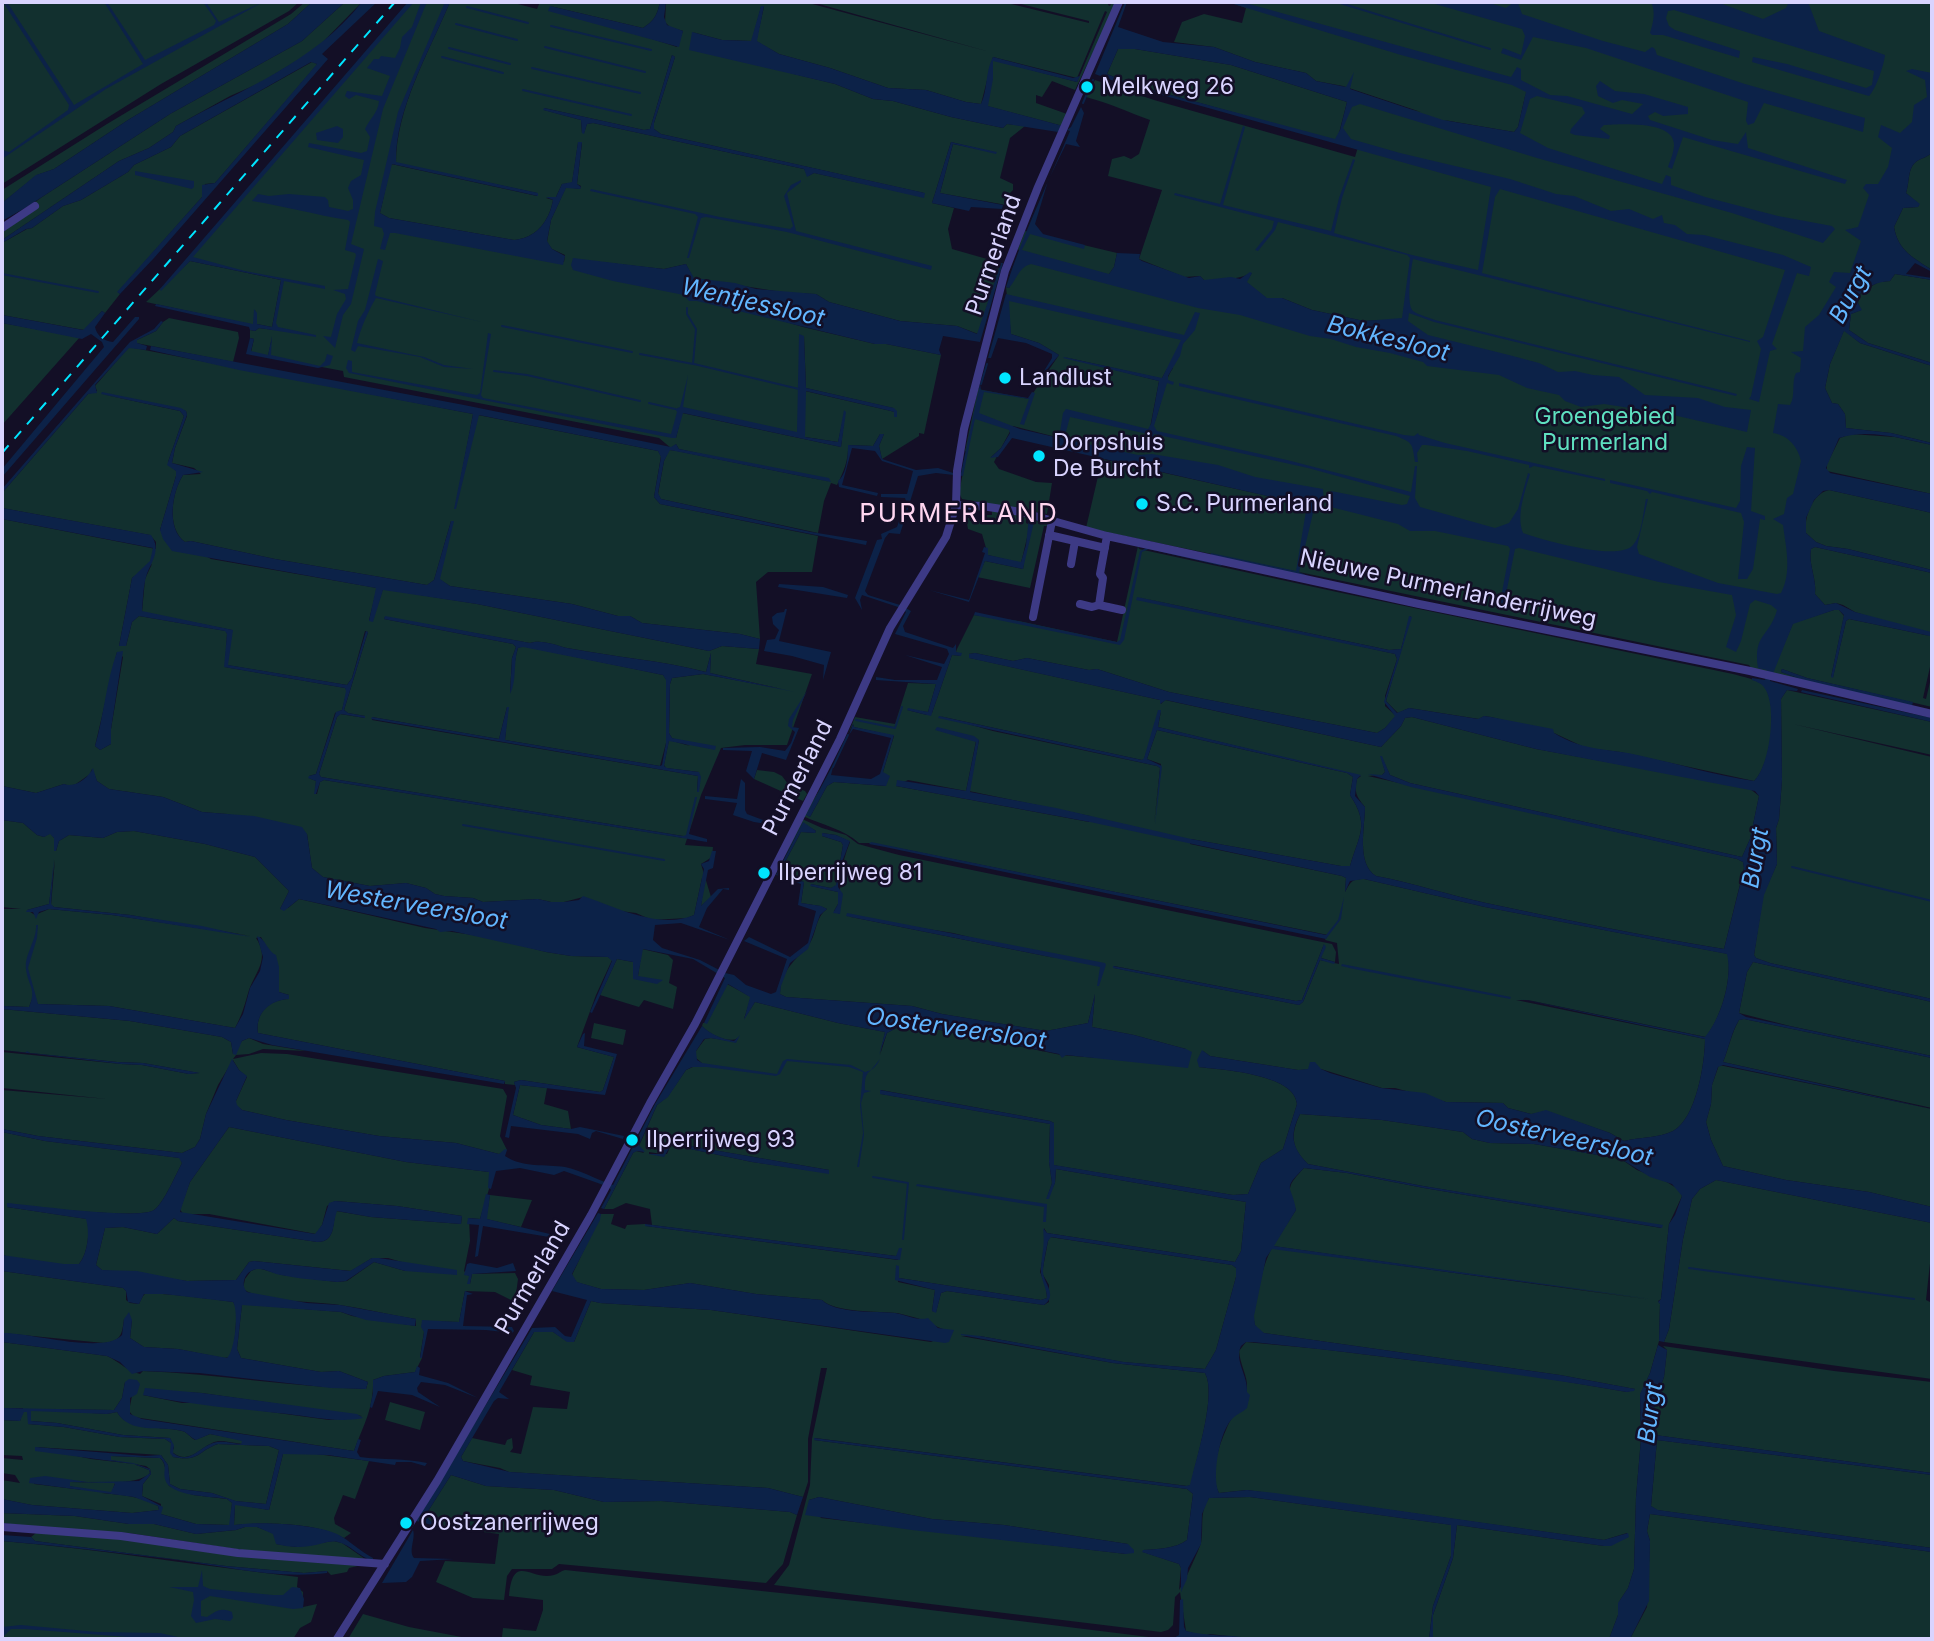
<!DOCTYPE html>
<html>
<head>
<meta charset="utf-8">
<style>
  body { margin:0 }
  #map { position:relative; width:1934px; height:1641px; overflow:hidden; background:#130f26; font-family:Inter,sans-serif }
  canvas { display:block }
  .frame { position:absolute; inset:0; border:4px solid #d9d4ff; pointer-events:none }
</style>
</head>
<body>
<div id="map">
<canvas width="1934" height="1641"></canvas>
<div class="frame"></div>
</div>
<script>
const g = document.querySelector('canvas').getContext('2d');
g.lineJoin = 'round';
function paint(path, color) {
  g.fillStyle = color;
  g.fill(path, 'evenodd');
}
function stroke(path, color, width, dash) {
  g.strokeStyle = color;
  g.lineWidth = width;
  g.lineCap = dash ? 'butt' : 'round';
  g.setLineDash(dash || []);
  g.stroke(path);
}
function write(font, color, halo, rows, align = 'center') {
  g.font = font + ' Inter,sans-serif';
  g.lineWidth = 5;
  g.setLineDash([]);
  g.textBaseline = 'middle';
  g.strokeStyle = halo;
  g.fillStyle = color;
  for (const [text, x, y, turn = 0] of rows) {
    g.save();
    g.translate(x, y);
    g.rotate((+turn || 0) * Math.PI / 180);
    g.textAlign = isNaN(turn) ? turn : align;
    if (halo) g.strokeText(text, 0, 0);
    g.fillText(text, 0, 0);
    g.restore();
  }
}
paint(new Path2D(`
  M 2,2 L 299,2 L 289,11 L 161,84 L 2,184 Z
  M 305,2 L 312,2 L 288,24 L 128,120 L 54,169 L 37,175 L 2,203 L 2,190 L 107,124 L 291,14 Z
  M 345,2 L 362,2 L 316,49 L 262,82 L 230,96 L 176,126 L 173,132 L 149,148 L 119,161 L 2,240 L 2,226 L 42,197 L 170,114 L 302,41 Z
  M 411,2 L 448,2 L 399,113 L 376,223 L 564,262 L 565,255 L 552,249 L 547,242 L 551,220 L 566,187 L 580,189 L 581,186 L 577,184 L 582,143 L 578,143 L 572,183 L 562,184 L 556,197 L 546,198 L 553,200 C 549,222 536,238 514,240 L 389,218 L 380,213 L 391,164 L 537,196 L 537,193 L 396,163 C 396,108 429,52 450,2 L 510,2 L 537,9 L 540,2 L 660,2 C 657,15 655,20 643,28 L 550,6 L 677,47 L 683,31 L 670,27 L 665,22 L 666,2 L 805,2 L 990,52 L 812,2 L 1003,2 L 1089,23 L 1089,21 L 1013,2 L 1109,2 L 1108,5 L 1110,6 L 1112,2 L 1117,2 L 1075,90 L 1052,81 L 1042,97 L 1036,95 L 1036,103 L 1067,114 L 1063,126 L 987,106 L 993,60 L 1077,82 L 1107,12 L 1105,11 L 1077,78 L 993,57 L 981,104 L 966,102 L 926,90 L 888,88 L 830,68 L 779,54 L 756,41 L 764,7 L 761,7 L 752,41 L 722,40 L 692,32 L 794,74 L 835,84 L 873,99 L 893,101 L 951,117 L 1003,128 L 1007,124 L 1025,126 L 1010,138 L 1000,178 L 1013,184 L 1013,190 L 1009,194 L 1006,205 L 940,193 L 953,144 L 997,153 L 951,142 L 932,203 L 954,208 L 948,229 L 952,249 L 1001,263 L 978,334 L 957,326 L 900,321 L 829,302 L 816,294 L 788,293 L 693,278 L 686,264 L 664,269 L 573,259 L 803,327 L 875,344 L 886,344 L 941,355 L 924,434 L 919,433 L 919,436 L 882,459 L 879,446 L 884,434 L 880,434 L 873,446 L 848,445 C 849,460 843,473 837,485 L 831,483 L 824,501 L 818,533 L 661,499 L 658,494 L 664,461 L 669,450 L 677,451 L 831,482 L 679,449 L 676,444 L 671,448 L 659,438 L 344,377 L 343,371 L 269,357 L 272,337 L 268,356 L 251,352 L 254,339 L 250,338 L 250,330 L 255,331 L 259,328 L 274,330 L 283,280 L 188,259 ZM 672,55 L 675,57 L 654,123 L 654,129 L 661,134 L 924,193 L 924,197 L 814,173 L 808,176 L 804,169 L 593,123 L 587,124 L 584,133 L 582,133 L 581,120 L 544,110 L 544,108 L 644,130 L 650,129 ZM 804,337 L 806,388 L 893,408 L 897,417 L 894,416 L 894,412 L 891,411 L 805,391 L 805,437 L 838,442 L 845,411 L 841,447 L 682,413 L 676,438 L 640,430 L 674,436 L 680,411 L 801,434 Z
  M 1229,2 L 1932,2 L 1932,102 L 1816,354 L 1793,522 L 1795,600 L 1767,672 L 1752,669 L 1749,665 L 1086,528 L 1102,459 L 1308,505 L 1060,444 L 1060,438 L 1013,426 L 1001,448 L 991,457 L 997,456 L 994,462 L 999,469 L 1036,482 L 1052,483 L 1047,514 L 962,499 L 959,493 L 967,452 L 965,451 L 978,389 L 1029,399 L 1059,355 L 1039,343 L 1011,334 L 1006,287 L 1009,288 L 1024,257 L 1018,249 L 1025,231 L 1117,253 L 1114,267 L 1107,277 L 1402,335 L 1390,320 L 1364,321 L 1312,310 L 1282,298 L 1266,298 L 1246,282 L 1252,273 C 1240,279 1218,281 1204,280 L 1200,276 L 1184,277 L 1139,259 L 1162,190 L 1108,176 L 1112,159 L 1124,156 L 1131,159 L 1139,154 L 1150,120 C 1128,112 1109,103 1086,97 L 1095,80 L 1154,100 L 1355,157 L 1358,147 L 1153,90 L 1151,92 L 1141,91 L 1141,88 L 1107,74 L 1118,49 L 1135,49 L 1231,65 L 1347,102 L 1338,137 L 1353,96 L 1421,112 L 1343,86 L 1316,81 L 1306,73 L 1255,62 L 1214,47 L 1174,42 L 1182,22 L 1204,14 L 1242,23 L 1246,8 ZM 1526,92 L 1517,142 L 1444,120 L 1514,132 L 1518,127 ZM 1064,357 L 1159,378 L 1162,378 L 1167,369 L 1173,368 C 1160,387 1162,414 1149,433 L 1159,381 Z
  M 312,62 L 317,64 L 316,66 L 215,183 L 205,184 L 202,197 L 118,292 L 120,294 L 105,313 L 102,311 L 84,330 L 2,315 L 2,243 L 27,229 L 32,228 L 63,206 L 81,200 L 128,172 L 134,165 L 171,147 L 180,136 Z
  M 1932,153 L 1932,270 C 1914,258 1898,251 1894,227 L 1903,208 L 1918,207 L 1919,204 L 1906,193 C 1910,182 1907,168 1917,161 C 1922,158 1927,157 1932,153 Z
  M 190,261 L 281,280 L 272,327 L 257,324 L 255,310 L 254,325 L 146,302 Z
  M 1895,274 L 1932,280 L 1932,363 L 1868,343 L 1849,330 L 1851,314 L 1861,310 L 1858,303 L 1861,292 L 1879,282 L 1890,281 Z
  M 169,318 L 238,332 L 239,338 L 233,362 L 136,343 L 137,340 L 156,331 L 163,322 Z
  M 2,323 L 80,337 L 2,425 Z
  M 1844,330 L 1860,343 L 1932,366 L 1932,443 L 1891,433 L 1846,428 L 1845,414 L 1838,404 L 1832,403 L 1825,388 L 1830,364 Z
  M 129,347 L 473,414 L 455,509 L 478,415 L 658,451 L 661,456 L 654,497 L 660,504 L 818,536 L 812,572 L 768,572 L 756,582 L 760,639 L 740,634 L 642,623 L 630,616 L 618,616 L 572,604 L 450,586 L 439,579 L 453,521 L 451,521 L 434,580 L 427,585 L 275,559 L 191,541 L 185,542 C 166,528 172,492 183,475 L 201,474 L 194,468 L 172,463 L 175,448 L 187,416 L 186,411 L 101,394 L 180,411 L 184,416 L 168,462 L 176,471 L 176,476 L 160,530 L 211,559 L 377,588 L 369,620 L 372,621 L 383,589 L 477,604 L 709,651 L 722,646 L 759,649 L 756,664 L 812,674 L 787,745 L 745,745 L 721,748 L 701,795 L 685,845 L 713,847 L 712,857 L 701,864 L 711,897 L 701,906 L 704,882 L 702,878 L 694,915 L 687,918 L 652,920 L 636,913 L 620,911 L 583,897 L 564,902 L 551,902 L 538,899 L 483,902 L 473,898 L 444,896 L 435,894 L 426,888 L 406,883 L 370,886 L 323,877 L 312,868 L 307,834 L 227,814 L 202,812 L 163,797 L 109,789 L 97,781 L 92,769 L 90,774 L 76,784 L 70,786 L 64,784 L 36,793 L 2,786 L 2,519 L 156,549 L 156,542 L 150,535 L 2,508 L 2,493 L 88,394 L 97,391 L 95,386 ZM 152,564 L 145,579 L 142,612 L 232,630 L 227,665 L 347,685 L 352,678 L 365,631 L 368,632 L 344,710 L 348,713 L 365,716 L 365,718 L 340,714 L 337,717 L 319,774 L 321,777 L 683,836 L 684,838 L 324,780 L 320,782 L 317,794 L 315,794 L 316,781 L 309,778 L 309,776 L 316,774 L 335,713 L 342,710 L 347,691 L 345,688 L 225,667 L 227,634 L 226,631 L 139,616 L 132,622 L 126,646 L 119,646 L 132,578 ZM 385,617 L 530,643 C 541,639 555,645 567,648 C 613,657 661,660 706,672 L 711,653 L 710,673 L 782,689 L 703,674 L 672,678 L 670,684 L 669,733 L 672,738 L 690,746 L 669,740 L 664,765 L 666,768 L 699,772 L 699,792 L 697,792 L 698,776 L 372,720 L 372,717 L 499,739 L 507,707 L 508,707 L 505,740 L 660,766 L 666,743 L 666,679 L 663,675 L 523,646 L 518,648 C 513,663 515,678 510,693 L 512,658 L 516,647 L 513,644 L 384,619 ZM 117,652 L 123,657 L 111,729 L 111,744 L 100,750 L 95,746 Z
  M 1851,434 L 1895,437 L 1932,445 L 1932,494 L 1827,471 L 1827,464 L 1840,438 Z
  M 1829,490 L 1932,513 L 1932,570 L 1848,549 L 1826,546 L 1816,542 L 1806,533 C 1804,517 1812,494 1829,490 Z
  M 969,509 L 992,511 L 1026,517 L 1026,523 L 1030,525 L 1021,563 L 988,555 L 982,534 L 968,529 L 966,518 L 969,518 L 970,521 L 984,520 L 985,515 L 992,515 L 992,511 L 969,511 Z
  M 1030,518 L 1047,524 L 1047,526 L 1044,526 L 1030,588 L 977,577 L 985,561 L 1023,569 Z
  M 1138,546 L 1139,549 L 1337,592 L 1733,674 C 1743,677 1757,679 1764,686 C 1779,704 1771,766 1754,781 L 1620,752 L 1586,748 L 1554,733 L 1491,717 L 1484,716 L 1479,719 L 1409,708 L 1398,713 L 1386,701 L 1411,617 L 1410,616 L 1401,649 L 1389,650 L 1137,597 L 1395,654 L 1397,659 L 1385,696 L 1385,706 L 1396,716 L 1385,728 L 1377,733 L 1169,692 L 1097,669 L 1089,670 L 1027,658 L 1013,661 L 975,653 L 969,654 L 970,658 L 1160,700 L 1161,704 L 1165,700 L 1381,747 L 1401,726 L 1405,718 L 1412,717 L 1536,749 L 1749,788 L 1759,796 L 1750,839 L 1742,857 L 1410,783 L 1390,775 L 1381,756 L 1385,772 L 1382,775 L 1368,776 L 1737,859 L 1743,862 L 1744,868 L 1724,949 C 1645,936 1565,920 1486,903 C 1449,895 1413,883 1376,876 C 1356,864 1365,826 1365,807 C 1356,796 1354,792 1357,779 L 1361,776 L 1158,727 L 1161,711 L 1144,759 L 1142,760 L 939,716 L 993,731 L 1157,766 L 1160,768 L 1154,824 L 1161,764 L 1147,759 L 1157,730 L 1347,773 L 1353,777 L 1350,795 C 1370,825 1359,835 1350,866 L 1341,866 L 1191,839 L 1190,844 L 1342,876 L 1346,878 L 1345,892 C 1351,882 1351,879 1364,879 L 1485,907 L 1728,954 C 1732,981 1721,1017 1706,1037 L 1528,1000 L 1516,1000 L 1705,1039 C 1705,1063 1696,1119 1673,1131 C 1659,1138 1639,1137 1624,1141 L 1610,1133 L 1549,1112 L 1531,1114 L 1508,1108 L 1503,1103 L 1446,1102 L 1395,1088 L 1382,1088 L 1321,1069 L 1298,1070 L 1210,1056 L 1203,1051 L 1199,1067 C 1223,1070 1295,1074 1297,1104 L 1283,1149 L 1261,1163 L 1248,1194 L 1233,1195 L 1053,1165 L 1054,1123 L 1050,1121 L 881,1090 L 881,1094 L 1050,1124 L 1049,1161 L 1052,1183 L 1047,1198 L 1055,1183 L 1056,1169 L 1246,1202 L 1241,1251 L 1235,1262 L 1047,1233 L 1044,1228 L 1045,1247 L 1040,1272 L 1046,1286 L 1047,1298 L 1041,1300 L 899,1278 L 899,1266 L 898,1282 L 935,1290 L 932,1311 L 936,1312 L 941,1293 L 947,1291 L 1044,1305 L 1049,1302 L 1049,1285 L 1042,1273 L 1048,1241 L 1050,1237 L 1232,1265 L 1236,1268 L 1236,1277 L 1216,1350 L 1205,1369 L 1123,1362 L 980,1336 L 961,1336 L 1113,1363 L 1205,1373 C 1217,1395 1196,1458 1191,1485 L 1187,1486 L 815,1438 L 814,1440 L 1187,1489 L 1193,1494 L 1187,1540 C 1175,1549 1157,1549 1143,1550 L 1143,1552 L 1179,1564 L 1181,1568 L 1179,1590 C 1184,1583 1199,1550 1201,1543 C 1204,1527 1199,1512 1209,1498 L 1250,1497 L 1452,1525 L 1451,1556 L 1433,1606 L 1429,1639 L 1255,1639 L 1210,1634 L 1204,1636 L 1186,1631 L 1180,1592 L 1175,1597 L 1173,1625 L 1168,1630 L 1161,1632 L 774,1585 L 789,1565 L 810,1485 L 812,1439 L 827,1368 L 821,1368 L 808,1439 L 808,1482 L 803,1497 L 768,1488 L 509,1472 L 500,1468 L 463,1461 L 461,1457 L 472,1438 L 505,1445 L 507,1440 L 512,1438 L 513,1448 L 510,1452 L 521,1454 L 533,1407 L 567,1409 L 570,1392 L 530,1385 L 532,1376 L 512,1370 L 534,1332 L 553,1332 L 567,1341 L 574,1342 L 591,1301 L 600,1303 L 711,1310 L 931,1342 L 953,1331 C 940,1330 934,1324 923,1320 C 915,1317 905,1315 897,1313 C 879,1311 835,1313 822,1300 L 756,1294 L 690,1283 L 644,1290 L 601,1289 L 576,1282 L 572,1275 L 601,1214 L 614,1214 L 611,1224 L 625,1229 L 627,1225 L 645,1224 L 646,1226 L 898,1260 L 898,1254 L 896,1256 L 652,1225 L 650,1209 L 626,1203 L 613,1209 L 604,1209 L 633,1153 L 636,1151 L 644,1153 L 639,1146 L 657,1105 L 668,1096 L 686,1070 L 702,1063 L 696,1058 L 696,1051 L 705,1039 L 711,1038 L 736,1042 L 738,1038 C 728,1044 709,1034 702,1026 L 703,1023 L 707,1023 L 727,984 L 751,997 L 744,1019 L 755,1002 L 838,1023 L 885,1032 L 880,1055 L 887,1033 L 906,1023 L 1061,1055 L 1098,1058 L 1186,1049 L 1134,1035 L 1092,1027 L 1095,994 L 1088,1023 L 1046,1031 L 942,1014 L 912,1006 L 786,997 L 780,994 C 781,968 797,960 810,943 C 817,932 815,918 827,909 L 820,906 L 801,903 L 804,882 L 782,875 L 783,866 L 801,832 L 815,833 L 816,831 L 803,823 L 784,858 L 802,819 L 822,828 L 846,835 L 858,844 L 899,855 L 1332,944 L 1336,952 L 1335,962 L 1321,958 L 1324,944 L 1302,1000 L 1296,1001 L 1114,966 L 1114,968 L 1299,1005 L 1303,1002 L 1320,960 L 1339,964 L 1337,943 L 1325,940 L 1328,935 L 908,850 L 871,843 L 859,843 C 844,829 822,825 803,816 L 821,788 L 807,815 L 810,817 L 827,786 L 834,782 L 886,786 L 883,772 L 894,736 L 854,727 L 853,724 L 848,734 L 855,717 L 895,724 L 908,683 L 936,684 L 928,712 L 907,710 L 927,715 L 932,713 L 952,655 L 961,656 L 956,652 L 957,649 L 974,615 L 1019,621 L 1117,642 ZM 969,739 L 979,740 L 969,791 L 1090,816 L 1089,822 L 896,786 L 908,780 L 966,791 L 976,741 ZM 822,833 L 836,835 L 850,842 C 840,866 839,887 840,914 L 834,911 L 838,904 L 838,892 L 811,886 L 811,884 L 831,888 L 836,886 L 843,845 L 841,842 L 822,836 ZM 846,916 L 953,933 L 1055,958 ZM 667,1142 L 829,1170 L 829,1173 L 752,1162 L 671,1145 L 667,1154 L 649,1154 L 649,1152 L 662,1154 ZM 819,1497 L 932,1519 L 1004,1525 L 1128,1544 L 1126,1554 L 821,1518 L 809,1500 Z
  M 1815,547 L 1932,573 L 1932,658 L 1923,698 L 1926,699 L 1930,682 L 1932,680 L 1932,707 L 1807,678 L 1782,669 L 1781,672 L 1817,685 L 1772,673 L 1793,623 L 1834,610 L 1839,610 L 1844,616 L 1831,677 L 1833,677 L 1846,621 L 1849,619 L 1930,636 L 1855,612 L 1843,605 L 1836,603 L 1825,605 L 1815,594 C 1817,579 1808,564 1811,549 Z
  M 1787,690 L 1932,722 L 1932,755 L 1793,724 L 1932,757 L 1932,999 L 1770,963 L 1756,958 L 1754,955 L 1763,895 L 1777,864 L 1776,828 L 1779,819 L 1782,780 L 1781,699 Z
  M 757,770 L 774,772 L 782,776 L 788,784 L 805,791 L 807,794 L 803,801 L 754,779 Z
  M 2,820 L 23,823 L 37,835 L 44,837 L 50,833 L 54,838 L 54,851 L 56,851 L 59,841 L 69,835 L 103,838 L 117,832 L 134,831 L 205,844 L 255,857 L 289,891 L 280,909 L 288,908 L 299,899 L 425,928 L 493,938 L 546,952 L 571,956 L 608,957 L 612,960 L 596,995 L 577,1047 L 614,1057 L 603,1090 L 600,1092 L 521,1080 L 514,1082 L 515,1085 L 505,1084 L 505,1081 L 258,1033 C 255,1013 269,1000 288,999 L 289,995 L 279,992 L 274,955 L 269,952 L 261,937 L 256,938 C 270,959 256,971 249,990 C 245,1004 242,1015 235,1028 L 109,1006 L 38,1004 L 33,997 L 29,1007 L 2,1006 L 2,909 L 21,909 L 2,907 ZM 55,859 L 51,905 L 54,907 L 130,915 L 251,936 L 112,915 L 49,909 L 35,915 L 27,910 L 49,904 Z
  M 642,949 L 668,955 L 673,960 L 669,983 L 677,987 L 673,1009 L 644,1000 L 639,1007 L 600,995 L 617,959 L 633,962 L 638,976 Z
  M 1753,962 L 1932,1002 L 1932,1056 L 1790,1026 L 1739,1013 L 1747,972 Z
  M 2,1009 L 130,1021 L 222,1037 L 231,1042 L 233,1054 L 242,1041 L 249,1038 L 263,1044 L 306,1051 L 263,1049 L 249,1054 L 236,1055 L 233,1059 L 261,1053 L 287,1054 L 503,1089 L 507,1096 L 500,1136 L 507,1150 L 499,1154 L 456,1143 L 379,1136 L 286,1120 L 242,1110 L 236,1105 L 236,1101 L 247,1077 L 239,1070 L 233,1060 L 218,1085 L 206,1114 L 200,1139 L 195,1147 L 182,1153 L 38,1136 L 2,1129 L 2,1090 L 107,1099 L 2,1088 L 2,1052 L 121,1064 L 142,1065 L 189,1074 L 199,1073 L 143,1063 L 117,1062 L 2,1050 Z
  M 1744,1019 L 1932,1058 L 1932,1108 L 1723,1062 C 1729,1048 1731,1034 1739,1020 Z
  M 594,1023 L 626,1030 L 623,1045 L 591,1038 Z
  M 1719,1065 L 1932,1109 L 1932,1207 L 1869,1192 L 1786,1180 L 1723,1166 L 1711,1140 L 1706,1122 L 1711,1104 L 1712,1085 Z
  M 520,1085 L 547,1088 L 544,1104 L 568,1111 L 571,1129 L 541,1125 L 513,1115 Z
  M 1300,1114 L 1382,1120 L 1463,1132 L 1472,1139 L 1490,1143 L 1534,1144 L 1621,1159 L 1637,1170 L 1665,1181 L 1678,1189 L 1682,1196 L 1669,1224 L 1661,1299 L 1658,1301 L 1660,1304 L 1659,1341 L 1650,1373 L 1640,1395 L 1641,1439 L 1636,1497 L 1634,1569 L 1628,1588 L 1620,1600 L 1618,1615 L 1609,1639 L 1433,1639 L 1433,1615 L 1453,1558 L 1457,1525 L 1604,1546 L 1628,1537 L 1627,1533 L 1604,1540 L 1247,1490 L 1219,1493 C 1208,1472 1220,1443 1229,1423 C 1234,1413 1246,1401 1247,1389 C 1248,1376 1240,1365 1239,1351 L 1246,1342 L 1320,1349 L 1515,1373 L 1627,1392 L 1635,1389 L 1560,1375 L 1264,1333 C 1260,1331 1257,1329 1255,1325 C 1250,1311 1264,1261 1272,1248 L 1652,1300 L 1273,1246 L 1296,1210 C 1287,1186 1287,1187 1304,1168 L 1347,1173 L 1424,1188 L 1661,1228 L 1662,1226 L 1423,1186 L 1308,1164 C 1290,1147 1291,1134 1300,1114 Z
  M 229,1127 L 406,1162 L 489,1172 L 489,1189 L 480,1219 L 469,1218 L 470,1241 L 464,1271 L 469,1276 L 470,1284 L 472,1274 L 515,1273 L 518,1279 L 515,1302 L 495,1292 L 465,1291 L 459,1322 L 422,1321 L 424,1332 L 420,1357 L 422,1358 L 415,1372 L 384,1376 L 373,1380 C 374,1408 363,1426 354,1451 L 134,1417 L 129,1411 L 132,1396 L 125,1382 L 122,1398 L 114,1410 L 31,1409 L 107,1414 L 117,1412 C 127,1431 164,1426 182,1431 C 187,1432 191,1438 195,1440 L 210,1434 L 242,1440 L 242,1444 C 234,1443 226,1441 219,1441 C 202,1443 191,1467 172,1452 L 174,1448 L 170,1438 L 123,1435 L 57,1423 L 31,1421 L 28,1424 L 64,1427 L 120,1437 L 165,1439 L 171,1443 L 173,1457 C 201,1462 197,1451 218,1444 L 269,1446 L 279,1450 L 266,1504 L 235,1501 L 212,1493 L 180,1489 L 170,1484 L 168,1465 L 161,1455 L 35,1447 L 91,1459 L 134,1464 L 149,1470 L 150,1473 C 137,1486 93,1483 74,1481 C 61,1480 49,1475 36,1479 L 34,1484 L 83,1490 L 70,1486 L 70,1482 L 115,1483 L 112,1492 L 102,1493 C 121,1495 141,1496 158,1506 L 159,1510 L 132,1513 L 32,1505 L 2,1499 L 2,1480 L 20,1483 L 15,1475 L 2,1473 L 2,1458 L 23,1460 L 22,1456 L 2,1455 L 2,1420 L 20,1421 L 23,1408 L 2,1408 L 2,1342 L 107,1356 C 120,1362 127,1371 140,1374 L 143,1371 C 218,1374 292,1387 366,1389 L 368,1382 L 339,1371 L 321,1372 L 241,1358 L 237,1349 L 242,1304 L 341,1312 L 352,1316 L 416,1326 L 416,1319 C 391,1315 366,1309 340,1305 C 315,1301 264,1303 243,1289 L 245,1279 L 251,1271 L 258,1268 L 282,1275 L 337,1282 L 347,1281 L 374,1262 L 405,1271 L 405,1263 L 388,1258 L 372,1258 L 351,1271 L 254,1261 L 249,1262 L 236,1280 L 187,1281 L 102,1270 L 96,1265 L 105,1228 L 123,1227 L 157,1234 L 174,1218 L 178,1221 L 317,1242 C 336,1242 332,1224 336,1211 L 371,1217 L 461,1224 L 462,1216 L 397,1206 L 335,1201 L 327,1206 L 322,1225 L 316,1234 L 209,1214 L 183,1214 L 180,1209 L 190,1182 ZM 184,1392 L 202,1393 L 362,1416 L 329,1420 L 205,1403 L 182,1403 L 143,1395 Z
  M 2,1132 L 45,1141 L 180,1158 L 182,1163 C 176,1174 164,1203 154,1210 C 140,1220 31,1206 7,1204 L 7,1207 L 87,1219 C 90,1232 88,1253 79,1264 C 59,1267 21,1260 2,1255 Z
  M 1716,1180 L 1932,1223 L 1932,1245 L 1926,1300 L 1932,1303 L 1932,1379 L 1664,1342 L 1669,1329 L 1683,1239 L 1692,1199 L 1700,1189 Z
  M 490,1195 L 532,1200 L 521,1227 L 486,1219 Z
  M 2,1271 L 123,1288 L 126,1291 L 126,1300 L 130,1303 L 139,1304 C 140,1302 143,1295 145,1294 C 151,1291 222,1300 233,1302 L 237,1308 L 234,1350 L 230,1357 L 224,1358 L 178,1349 L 144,1347 L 130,1338 L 132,1320 L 124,1319 C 122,1335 121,1341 104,1343 L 2,1333 Z
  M 1663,1346 L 1834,1371 L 1932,1382 L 1932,1473 L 1655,1435 L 1654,1404 L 1664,1377 L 1667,1350 Z
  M 390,1402 L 425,1412 L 420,1430 L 385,1420 Z
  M 1657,1440 L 1932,1475 L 1932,1548 L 1657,1510 L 1651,1506 Z
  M 309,1453 L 369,1461 L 355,1499 L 343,1495 L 334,1518 L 335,1524 L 351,1533 L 344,1538 C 314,1522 267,1522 234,1525 L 235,1504 L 269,1510 L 283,1454 Z
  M 111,1456 L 160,1458 C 168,1465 164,1477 169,1486 L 193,1495 L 227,1499 L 232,1503 L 230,1525 L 196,1524 L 161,1514 L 161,1504 L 142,1496 L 143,1484 L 151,1474 L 150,1469 L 146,1466 L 110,1460 Z
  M 451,1475 L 486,1486 L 554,1490 L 604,1502 L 661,1501 L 790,1512 L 797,1515 L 783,1564 L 766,1583 L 559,1564 L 552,1569 L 512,1569 L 507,1576 L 504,1600 L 473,1598 L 436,1582 L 445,1561 L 495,1564 L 499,1534 L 436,1526 L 425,1516 Z
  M 2,1513 L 75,1516 L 129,1524 L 154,1524 L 196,1534 L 236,1530 L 245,1527 L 257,1527 L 273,1533 L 276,1536 L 276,1544 L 296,1547 L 333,1541 L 342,1543 L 368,1561 L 249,1551 L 129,1533 L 71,1531 L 2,1523 Z
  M 1650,1514 L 1932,1552 L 1932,1639 L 1630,1639 L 1647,1607 L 1650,1541 L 1647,1531 Z
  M 36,1533 L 128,1538 L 362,1565 L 349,1568 L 347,1572 L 331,1575 L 327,1571 L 304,1573 L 226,1566 L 35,1541 L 31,1537 Z
  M 2,1541 C 101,1549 199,1566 298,1577 L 297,1587 L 303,1592 L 303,1607 L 317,1604 L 311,1622 L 300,1628 L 293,1639 L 2,1639 Z
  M 565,1570 L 874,1603 L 1165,1639 L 1173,1638 L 1172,1639 L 498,1639 L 502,1637 L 503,1628 L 536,1631 L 543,1610 L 543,1600 L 509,1596 C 513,1551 532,1582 554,1575 C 558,1574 561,1571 565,1570 Z
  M 363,1614 L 409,1627 L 472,1639 L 348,1639 Z`), '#12302f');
paint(new Path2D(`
  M 3,2 L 7,2 L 74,105 L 143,64 L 104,2 L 107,2 L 145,60 L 214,25 L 216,21 L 203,2 L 206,2 L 219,22 L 263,2 L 106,89 L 2,159 L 2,150 L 9,152 L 68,110 L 69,105 Z
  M 312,2 L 345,2 L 302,41 L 170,114 L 25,208 L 2,221 L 2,203 L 36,175 L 54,169 L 128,120 L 288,24 Z
  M 362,2 L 377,2 L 322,54 L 328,59 L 154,258 L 120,294 L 117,292 L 202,197 L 202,185 L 215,183 L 317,64 L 311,62 L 180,136 L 171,147 L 134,165 L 128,172 L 81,200 L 63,206 L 32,228 L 26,229 L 2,243 L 2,240 L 119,161 L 149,148 L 173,132 L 176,126 C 242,89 314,63 362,2 Z
  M 408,2 L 414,2 L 193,257 L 245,271 L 325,286 L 325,289 L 284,281 L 276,323 L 278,327 L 316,335 L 316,337 L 259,328 L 255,331 L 250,330 L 249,327 L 155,306 L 156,304 L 253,324 L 254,309 L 257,313 L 257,324 L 272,327 L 281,280 L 190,261 L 161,291 L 160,289 Z
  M 421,2 L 427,2 L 383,109 L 351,244 L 364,249 L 351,304 L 343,315 L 335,348 L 323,336 L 331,337 L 337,314 L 346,299 L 345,294 L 333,290 L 348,289 L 356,255 L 355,253 L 345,250 L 350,222 L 348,220 C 316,215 284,206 252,201 L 258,194 L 269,196 L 289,194 L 325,197 L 328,200 L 329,207 L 348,211 L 353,209 L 353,200 L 348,188 L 351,181 L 361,175 L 364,160 L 308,147 L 309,143 L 361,153 L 367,151 L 370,137 L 365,129 C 370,118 378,113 379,101 L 356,95 L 349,99 L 345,96 L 347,91 L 382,96 L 390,76 L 367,68 L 374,59 L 379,59 L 381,56 L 395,58 L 400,48 L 402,37 L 412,27 Z
  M 445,2 L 450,2 C 430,50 395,110 396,162 L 538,193 L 538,196 L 392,164 L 380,213 L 389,218 L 514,240 C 536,238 549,222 553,200 L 546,197 L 556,197 L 562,184 L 572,182 L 578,142 L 582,142 L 577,184 L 581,187 L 580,189 L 566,188 L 551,220 L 547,241 L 552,249 L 565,256 L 563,265 L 395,233 L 390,233 L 385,250 L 380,249 L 384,234 L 382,228 L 374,226 L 375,212 L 398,112 Z
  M 660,2 L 666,2 L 664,17 L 667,25 L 683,31 L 679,47 L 548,11 L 550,6 L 643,28 C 655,20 657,15 660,2 Z
  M 1125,2 L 1127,2 L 1118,27 L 1163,42 L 1214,47 L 1255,62 L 1306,73 L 1316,81 L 1346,87 L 1354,72 L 1350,89 L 1443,120 L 1514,132 L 1518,127 L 1526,92 L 1512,85 L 1401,55 L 1227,2 L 1242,2 L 1511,77 L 1517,67 L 1521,69 L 1521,80 L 1550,95 L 1567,96 L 1632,114 L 1643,104 L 1622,100 L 1613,103 L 1598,96 L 1596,86 L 1600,81 L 1615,91 L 1644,94 L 1688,107 L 1688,114 L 1663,116 L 1655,112 L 1648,116 L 1650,120 L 1712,140 L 1738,144 L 1746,132 L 1748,148 L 1847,180 L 1845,184 L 1683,137 L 1672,169 L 1668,167 C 1670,161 1674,152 1674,145 C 1675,120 1619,124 1604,125 L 1600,129 L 1610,136 L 1609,139 L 1575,135 L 1570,133 L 1571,129 L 1585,113 L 1582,107 L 1537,96 L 1530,99 L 1520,133 L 1548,148 L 1662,184 L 1666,175 L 1671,177 L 1671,185 L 1705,197 L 1778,216 L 1832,226 L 1835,229 L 1823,243 L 1732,213 L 1537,158 L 1360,104 L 1352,107 L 1343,128 L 1351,139 L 1400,153 L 1510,179 L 1556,194 L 1574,196 L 1611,211 L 1629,209 L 1653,219 L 1662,215 L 1664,223 L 1675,225 L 1687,234 L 1704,235 L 1783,255 L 1811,267 L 1809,276 L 1797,273 L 1772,344 L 1777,349 L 1770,351 L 1759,402 L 1749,399 L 1751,396 L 1761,349 L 1757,341 L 1763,337 L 1785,270 L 1500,189 L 1495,197 L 1482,273 L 1750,341 L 1750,342 L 1413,259 C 1411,268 1406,305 1413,311 C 1419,315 1428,317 1435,320 L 1737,394 L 1736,396 L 1434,322 L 1409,313 L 1408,321 L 1428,335 L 1509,355 L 1539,363 L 1558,372 L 1575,371 L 1593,375 L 1619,377 L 1645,395 L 1698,398 L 1725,407 L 1751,410 L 1747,432 L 1669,414 L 1604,404 L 1581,407 L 1565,401 L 1559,395 L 1527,388 L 1499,375 L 1427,366 L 1423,362 L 1390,353 L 1356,347 L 1331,339 L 1310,336 L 1240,315 L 1198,308 L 1031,264 C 1019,267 1017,279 1009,288 L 1006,287 C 1023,234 1048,183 1070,131 L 1067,130 L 1071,127 L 1081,107 L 1084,113 L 1076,141 L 1080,147 L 1066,144 L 1048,181 L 1035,224 L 1043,234 L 1085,245 L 1084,249 L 1030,234 L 1022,250 L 1109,274 L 1114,267 L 1117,253 L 1140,254 L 1139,259 L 1142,261 L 1189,278 L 1200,276 L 1204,280 L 1231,277 L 1240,279 L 1250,272 L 1252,273 L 1247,282 L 1267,298 L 1282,298 L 1312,310 L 1364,321 L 1402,318 L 1410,258 L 1407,255 L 1278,222 L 1275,230 L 1258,251 L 1255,250 L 1272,229 L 1274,221 L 1174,195 L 1175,193 L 1220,204 L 1243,126 L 1245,127 L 1223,205 L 1331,231 L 1339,198 L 1353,159 L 1355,160 L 1342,198 L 1334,233 L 1412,255 L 1478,270 L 1491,187 L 1151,92 L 1152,90 L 1335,139 L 1340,130 L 1347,102 L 1231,65 L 1135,49 L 1118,49 L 1107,74 L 1141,88 L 1141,91 L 1095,74 Z
  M 1428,2 L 1486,2 L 1506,8 L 1514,2 L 1518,3 L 1522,14 L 1603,41 L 1645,52 L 1652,47 L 1655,49 L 1657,55 L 1745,84 L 1865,118 L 1863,132 L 1764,103 L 1754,123 L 1748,125 L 1746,121 L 1748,102 L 1586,48 L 1533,37 L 1521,60 L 1501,53 L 1503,48 L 1521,55 L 1525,36 L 1522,29 Z
  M 1651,2 L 1717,2 L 1763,19 L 1786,8 L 1789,2 L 1808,2 L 1819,31 L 1885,55 C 1884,65 1876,89 1869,96 L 1752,62 L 1753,57 L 1787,64 L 1866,88 L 1872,85 L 1874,71 L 1674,10 L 1668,11 L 1666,18 L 1669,26 L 1675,30 L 1740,51 L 1739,58 L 1663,35 L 1652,35 L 1650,33 C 1653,23 1656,12 1651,2 Z
  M 761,6 L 764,6 L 757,41 L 779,54 L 830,68 L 888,88 L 926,90 L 966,102 L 981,104 C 988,89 985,72 993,57 L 1073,78 L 1080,76 L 1077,82 L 993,61 L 993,79 L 988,106 L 1063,126 L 1058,132 L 1007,124 L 1003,128 L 951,117 L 893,101 L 873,99 L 835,84 L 689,50 L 692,32 L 722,40 L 751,41 Z
  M 672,55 L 675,57 L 654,123 L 654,129 L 661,134 L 925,193 L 924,198 L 814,173 L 807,177 L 804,169 L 593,123 L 587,124 L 584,134 L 582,133 L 581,120 L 543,110 L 544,108 L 644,130 L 650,129 Z
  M 1912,69 L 1932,73 L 1932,141 L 1930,145 L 1932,153 C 1927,157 1922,158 1917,161 C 1907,168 1910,182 1906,193 L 1920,204 L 1918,207 L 1903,208 L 1894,227 C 1898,251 1914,258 1932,270 L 1932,272 L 1915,263 L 1906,274 L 1932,278 L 1932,280 L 1895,274 L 1890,281 C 1878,282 1866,286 1858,296 L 1858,303 L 1862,310 L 1851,314 L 1849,330 L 1868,343 L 1932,363 L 1932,366 L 1860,343 L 1844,331 L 1830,364 L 1825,388 L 1832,403 L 1838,404 L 1845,414 L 1846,428 L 1891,433 L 1932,443 L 1932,445 C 1904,439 1868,428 1839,438 L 1826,468 L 1830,473 L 1932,494 L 1932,513 L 1829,490 L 1823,491 L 1814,500 L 1806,518 L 1806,533 L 1816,542 L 1826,546 L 1848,549 L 1932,570 L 1932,573 L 1815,547 L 1811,549 C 1808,564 1817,579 1815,594 L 1825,605 L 1836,603 L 1855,612 L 1931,632 L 1930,636 L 1849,619 L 1846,621 L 1833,678 L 1831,677 L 1844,615 L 1839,610 L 1834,610 L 1793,624 L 1770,681 L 1798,689 L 1797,691 L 1787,690 L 1781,699 L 1782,780 L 1779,819 L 1776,828 L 1777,864 L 1764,895 L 1754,955 L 1756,958 L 1770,963 L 1932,999 L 1932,1002 L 1753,962 L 1747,972 L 1739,1013 L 1746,1017 L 1932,1056 L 1932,1058 L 1744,1019 L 1739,1020 C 1731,1033 1729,1048 1723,1062 L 1932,1109 L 1723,1065 L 1718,1067 L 1712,1085 L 1711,1104 L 1706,1122 L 1711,1140 L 1723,1166 L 1786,1180 L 1869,1192 L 1932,1207 L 1932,1223 L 1716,1180 L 1700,1189 L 1692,1199 L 1683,1239 L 1669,1329 L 1664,1342 L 1659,1341 L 1660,1304 L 1658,1302 L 1661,1299 L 1669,1224 L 1675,1215 L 1682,1196 L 1672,1184 L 1650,1177 L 1621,1159 L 1534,1144 L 1490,1143 L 1472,1139 L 1463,1132 L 1382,1120 L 1300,1114 C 1290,1134 1291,1147 1308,1164 L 1423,1186 L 1663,1225 L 1662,1228 L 1424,1188 L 1347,1173 L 1304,1168 C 1281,1191 1292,1184 1296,1210 L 1274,1246 L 1652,1299 L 1272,1249 L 1266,1258 L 1254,1316 L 1255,1325 L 1264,1333 L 1560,1375 L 1635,1389 L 1634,1391 L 1627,1392 C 1503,1371 1378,1355 1253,1342 L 1246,1342 L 1241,1346 C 1234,1361 1248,1375 1247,1392 L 1250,1395 L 1247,1408 C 1243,1412 1237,1414 1233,1418 C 1220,1429 1211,1477 1219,1493 L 1247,1490 L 1275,1493 L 1604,1540 L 1628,1533 L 1629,1537 L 1611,1546 L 1604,1546 L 1457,1525 L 1453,1558 L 1433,1615 L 1433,1639 L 1429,1639 L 1433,1606 L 1451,1556 L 1451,1525 L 1250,1497 L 1209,1498 L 1202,1514 L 1201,1544 L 1188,1568 L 1187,1579 L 1181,1592 L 1181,1568 L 1179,1564 L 1142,1552 L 1143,1550 C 1157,1549 1175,1549 1187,1540 L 1193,1494 L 1187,1489 L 814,1440 L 814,1438 L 1186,1486 L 1190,1485 C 1196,1458 1217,1395 1205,1373 L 1113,1363 L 961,1335 L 961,1334 L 980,1336 L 1124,1362 L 1205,1369 L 1216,1350 L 1236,1277 L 1236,1268 L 1232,1265 L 1051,1237 L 1048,1241 C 1046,1250 1044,1260 1043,1270 C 1042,1282 1059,1295 1044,1305 L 947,1291 L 941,1293 L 936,1313 L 932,1311 L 935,1290 L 895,1280 L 896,1265 L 899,1266 L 899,1278 L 1041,1300 L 1047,1298 C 1047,1287 1040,1279 1041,1269 C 1042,1252 1045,1247 1043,1228 L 1047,1233 L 1235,1262 L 1241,1251 L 1246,1202 L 1056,1169 L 1055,1183 L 1049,1199 L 1046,1199 L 1052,1183 L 1049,1162 L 1050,1124 L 880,1094 L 880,1090 L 1050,1121 L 1054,1123 L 1054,1165 L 1233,1195 L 1248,1194 L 1261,1163 L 1283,1149 L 1297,1104 C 1295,1074 1223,1070 1199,1067 L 1197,1060 L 1202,1050 L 1210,1056 L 1298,1070 L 1308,1069 L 1310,1062 L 1315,1062 L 1321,1069 L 1330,1073 L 1381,1088 L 1425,1093 L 1446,1102 L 1503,1103 L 1508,1108 L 1531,1114 L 1546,1110 L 1610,1133 L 1624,1141 C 1639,1137 1659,1138 1673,1131 C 1696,1119 1705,1063 1705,1039 L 1516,998 L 1705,1037 C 1721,1018 1733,979 1727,954 L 1485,907 L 1364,879 L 1350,881 L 1345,892 L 1346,878 L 1342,876 L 1090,822 L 896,786 L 897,780 L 966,791 L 976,742 L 935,730 L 937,727 L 974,736 L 979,740 L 970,792 L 1056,808 L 1191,839 L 1341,866 L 1350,866 C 1359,835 1370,825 1350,795 L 1353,777 L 1347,773 L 1157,730 L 1147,759 L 1162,766 L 1155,825 L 1160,768 L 1157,766 L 938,718 L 939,716 L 1142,760 L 1144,758 L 1158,710 L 1161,710 L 1158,727 L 1361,775 L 1357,779 L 1355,796 L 1365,807 C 1365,826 1356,864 1376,876 C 1413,883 1449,895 1486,903 C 1565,920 1644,936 1724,949 L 1744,869 L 1743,862 L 1737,859 L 1411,787 L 1368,774 L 1382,775 L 1385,772 L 1380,756 L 1382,756 L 1390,775 L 1410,783 L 1742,857 L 1750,839 L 1759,796 L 1755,791 L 1536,749 L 1412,717 L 1405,718 L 1401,726 L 1381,747 L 1166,700 L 1160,704 L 1160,700 L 969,658 L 969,654 L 975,653 L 1013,661 L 1027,658 L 1089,670 L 1097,669 L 1169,692 L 1377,733 L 1385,728 L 1395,716 L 1384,702 L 1397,659 L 1395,654 L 1136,600 L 1137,597 L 1389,650 L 1401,649 L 1409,616 L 1412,617 L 1386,701 L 1397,713 L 1409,708 L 1478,719 L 1484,716 L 1491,717 L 1553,729 L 1554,733 C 1584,752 1611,748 1642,756 C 1679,764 1717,776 1754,781 C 1770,767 1779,700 1762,685 C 1762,684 1753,680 1752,680 L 1752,678 L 1765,680 L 1767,670 L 1758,668 C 1753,633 1769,638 1777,610 L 1771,605 L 1755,600 L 1750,604 L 1741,641 L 1736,652 L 1726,647 L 1736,615 L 1732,595 L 1659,582 L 1519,548 L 1515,549 L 1504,604 L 1500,603 L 1510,549 L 1508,546 L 1435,531 L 1410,531 L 1398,524 L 1327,506 L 1331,491 L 1402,505 L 1407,504 L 1410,496 L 1308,468 L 1154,434 L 1149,448 L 1146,448 L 1148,434 L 1070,417 L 1064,439 L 1138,455 L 1152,454 L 1218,465 L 1255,477 L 1323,489 L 1324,504 L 1313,513 L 1299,572 L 1313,578 L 1211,556 L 1211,553 L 1296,571 L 1307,505 L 1012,438 L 998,457 L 990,458 L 1001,448 L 1010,433 L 1009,430 L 975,419 L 963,476 L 936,473 L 918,476 L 900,534 L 889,533 L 885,538 L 865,591 L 868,595 L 900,605 L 911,611 L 903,626 L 905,632 L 953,648 L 956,644 L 956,652 L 962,653 L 961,656 L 952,655 L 931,716 L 907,710 L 908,708 L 928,712 L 936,684 L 876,680 L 876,677 L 895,680 L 937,680 L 942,667 L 905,655 L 944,664 L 949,654 L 947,649 L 895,634 L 906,612 L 898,607 L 862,595 L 860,600 L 862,610 L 855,598 L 877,540 L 882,539 L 881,534 L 897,527 L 906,501 L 905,498 L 881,497 L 881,494 L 907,494 L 913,471 L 882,461 L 875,451 L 852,448 L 842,485 L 878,493 L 877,496 L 839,487 L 838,481 C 847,474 848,456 848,445 L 873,446 L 880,434 L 884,434 L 879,446 L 882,459 L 916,470 L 938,468 L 953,473 L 961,473 L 980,384 L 981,390 L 1028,398 L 1032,392 L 1035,393 L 1024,425 L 1020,424 L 1029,399 L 984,392 L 979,413 L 1020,429 L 1059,438 L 1063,413 L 1066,409 L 1148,429 L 1151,424 L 1159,381 L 1063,358 L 1064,357 L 1162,378 L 1181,340 L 1009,301 L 1011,334 L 1039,343 L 1059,355 L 1045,372 L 1044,371 L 1052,358 L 1052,354 L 1026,343 L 998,338 L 991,358 L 988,358 L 1006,294 L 1184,335 L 1195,312 L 1200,313 L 1195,330 L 1183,344 L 1180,356 L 1168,376 L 1168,380 L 1174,382 L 1173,385 L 1167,383 L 1154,426 L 1157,431 L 1287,460 L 1411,492 L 1415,466 L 1417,466 L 1415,498 L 1420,507 L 1495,528 L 1509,523 L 1518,509 L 1528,473 L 1530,474 C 1525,492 1516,515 1523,533 C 1542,540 1619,562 1633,545 C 1642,535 1643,512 1646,499 L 1648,499 L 1637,547 L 1639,554 L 1718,583 L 1777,594 L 1781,593 C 1792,572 1786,548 1783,525 L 1773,519 L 1784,514 L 1787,498 L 1793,494 L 1801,461 C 1798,447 1788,435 1773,433 L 1778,404 L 1790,405 C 1796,395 1791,383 1796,373 L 1800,372 L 1801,358 L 1791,352 L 1803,351 L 1805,327 L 1819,315 L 1836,287 L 1829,282 L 1834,272 L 1850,273 L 1861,241 L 1845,230 L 1858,227 L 1869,195 L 1863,188 L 1866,184 L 1878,184 L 1888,167 L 1892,148 L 1878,137 L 1881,125 L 1900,133 L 1912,122 L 1914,105 L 1927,97 L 1925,80 L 1906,71 Z
  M 337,126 L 343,129 L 343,137 L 338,143 L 317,140 L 316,133 Z
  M 951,142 L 997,152 L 996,154 L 953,144 L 940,193 L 1003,205 L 1002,209 L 971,207 L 969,211 L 932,203 Z
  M 135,171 L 194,181 L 194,187 L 192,189 L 135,175 Z
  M 801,180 L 801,182 L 787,193 L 796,231 L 932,266 L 931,270 L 787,232 L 706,217 L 701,218 L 689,258 L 687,258 L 698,217 L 695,214 L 590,191 L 591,189 L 720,217 L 790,229 L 793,226 L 784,196 L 791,185 Z
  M 573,258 L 664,269 L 686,264 L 694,278 L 735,283 L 756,289 L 816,294 L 829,302 L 900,321 L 957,326 L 977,334 L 1001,263 L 1003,263 L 980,342 L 943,336 L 939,350 L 941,355 L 886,344 L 875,344 L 697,301 L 689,301 L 684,295 L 613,281 L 573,270 L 571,265 Z
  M 378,259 L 383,261 L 375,294 L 376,296 L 482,322 L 376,298 C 368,311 361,328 357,343 L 424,357 L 444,365 L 473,369 L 444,367 L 420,357 L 358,346 L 355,352 L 351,350 L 358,321 L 365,310 Z
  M 102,311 L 105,313 L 95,327 C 97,336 104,341 113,342 L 135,317 L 139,317 L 139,319 L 2,477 L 2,469 L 104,347 L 102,342 L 91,334 L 82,339 L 2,323 L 2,315 L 83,330 Z
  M 161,321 L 163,322 L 156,331 L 137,340 L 137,343 L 147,346 L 146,350 L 129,348 L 95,385 L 97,393 L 88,394 L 2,493 L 2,489 L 130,342 L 154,329 Z
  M 488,333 L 491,334 L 481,395 L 483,398 L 671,434 L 677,412 L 675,409 L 680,407 L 688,375 L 683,407 L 797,432 L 799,334 L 804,336 L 806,388 L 894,408 L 897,411 L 897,417 L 894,417 L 894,412 L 891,411 L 806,391 L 805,437 L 838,442 L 844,410 L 846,412 L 841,447 L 683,413 L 676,438 L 672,438 L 349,373 L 346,368 L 348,360 L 352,361 L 352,372 L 477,395 L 480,393 Z
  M 272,336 L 271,355 L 320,366 L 325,361 L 327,354 L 333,356 L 330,365 L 318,368 L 246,354 L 250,338 L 254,339 L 251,351 L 268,355 Z
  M 151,346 L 464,405 L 671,447 L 676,444 L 679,449 L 829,478 L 831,482 L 670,450 L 664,461 L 658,493 L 661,499 L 811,532 L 867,541 L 866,545 L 660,504 L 654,497 L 661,457 L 658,451 L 479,415 L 456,509 L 454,509 L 473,414 L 239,370 L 150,350 Z
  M 1179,383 L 1404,435 L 1414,436 L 1418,433 L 1419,435 L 1445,443 L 1605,479 L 1605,481 L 1534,466 L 1529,468 L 1529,465 L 1467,451 L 1426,445 L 1422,445 L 1417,453 L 1418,462 L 1415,462 C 1412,444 1414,443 1396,436 L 1179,386 Z
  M 102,392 L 181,408 L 186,411 L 187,415 L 175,448 L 172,463 L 203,472 L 183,475 C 172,492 166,529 185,542 L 191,541 L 275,559 L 427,585 L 434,580 L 451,521 L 454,521 L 440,579 L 450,586 L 572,604 L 618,616 L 630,616 L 642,623 L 740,634 L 760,639 L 759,649 L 722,646 L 709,651 L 477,604 L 383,590 L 373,622 L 369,621 L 376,588 L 172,551 L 163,539 L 160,530 L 176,476 L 176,471 L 167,465 L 168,462 L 184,416 L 180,411 L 101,394 Z
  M 1747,447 L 1755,448 L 1751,511 L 1765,516 L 1765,520 L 1760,519 L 1753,569 L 1747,579 L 1738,579 L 1744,522 L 1741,513 L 1652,492 L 1650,494 L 1647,491 L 1610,483 L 1610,480 L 1736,508 L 1740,501 L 1741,466 Z
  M 2,508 L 151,535 C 162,551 151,561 146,577 C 143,588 143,601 142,611 L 233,630 L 228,665 L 347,685 L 352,678 L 366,631 L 368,632 L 344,710 L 348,713 L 365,716 L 365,718 L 341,714 L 337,717 L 319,774 L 321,777 L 683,836 L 686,835 L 695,797 L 697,797 L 689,834 L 707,839 L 707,842 L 324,780 L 320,782 L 316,794 L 314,794 L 316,781 L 308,778 L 309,776 L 316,774 L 336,712 L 342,710 L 346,691 L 345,688 L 224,667 L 227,634 L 225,631 L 139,616 L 132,622 L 126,646 L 119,646 L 132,578 L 150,561 L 153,548 L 2,519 Z
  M 1029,517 L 1034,522 L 1023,569 L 985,561 L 969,602 L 929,590 L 969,600 L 985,553 L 982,552 L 984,547 L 988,548 L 988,555 L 1021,562 L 1026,545 Z
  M 1148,547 L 1220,563 L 1222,566 L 1149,549 L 1142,552 L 1124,640 L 1120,645 L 974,615 L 975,612 L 1117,642 L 1120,640 L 1140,551 Z
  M 779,584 L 823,587 L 848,595 L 847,598 L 778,587 Z
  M 785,609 L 787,609 L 779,641 L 831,652 L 823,680 L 824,665 L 792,656 L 764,651 L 767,640 L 775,639 L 779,630 L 773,624 L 772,617 L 777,613 L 784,612 Z
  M 385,616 L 530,643 C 541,639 556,645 567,648 C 613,657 661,660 706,672 L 711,653 L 710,673 L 795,692 L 703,674 L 672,678 L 670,684 L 669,733 L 672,738 L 716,746 L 715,750 L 669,741 L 664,766 L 667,768 L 699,772 L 701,777 L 699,792 L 697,792 L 698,776 L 371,719 L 372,717 L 499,739 L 507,707 L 509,707 L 505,740 L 660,766 L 662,765 L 666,743 L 666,680 L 663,675 L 523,647 L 518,648 C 513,663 517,681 510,694 L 512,658 L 516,647 L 513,644 L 384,619 Z
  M 123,651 L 111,729 L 111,744 L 100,750 L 95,746 C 104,715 106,682 117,652 Z
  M 1782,669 L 1807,678 L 1913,702 L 1912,706 L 1817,685 L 1781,672 Z
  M 1802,690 L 1932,718 L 1932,722 L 1805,693 L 1801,692 Z
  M 807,691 L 793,720 L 792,727 L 799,728 L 786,760 L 762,753 L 754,779 L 746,771 L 752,751 L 723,750 L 723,748 L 760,747 L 785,751 L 791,743 L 795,732 L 788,726 L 789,719 Z
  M 853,724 L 854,727 L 894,735 L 883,772 L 890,776 L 886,786 L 834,782 L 827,786 L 810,817 L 806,815 L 834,763 L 831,775 L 871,779 L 880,774 L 891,738 L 853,729 L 849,735 Z
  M 93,768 L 97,781 L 109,789 L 163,797 L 202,812 L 254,816 L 302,827 L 307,834 L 312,868 L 323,877 L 370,886 L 406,883 L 426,888 L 435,894 L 444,896 L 473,898 L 483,902 L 538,899 L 551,902 L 564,902 L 579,900 L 583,896 C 616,907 659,930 694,915 L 704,869 L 701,864 L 709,861 L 712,851 L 716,851 L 713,868 L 708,870 L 701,906 L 718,889 L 729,888 L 729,890 L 723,889 L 707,908 L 699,927 L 730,940 L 681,923 L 655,925 L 653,940 L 662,948 L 700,960 L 725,973 L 734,975 L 746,985 L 771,994 L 776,992 L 787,959 L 744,941 L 749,937 L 790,957 L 808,943 L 816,911 L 798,905 L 801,884 L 776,875 L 803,822 L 816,831 L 815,833 L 801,832 L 783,866 L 782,875 L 804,882 L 801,903 L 821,906 L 827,909 L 820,915 L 808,949 L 790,963 L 781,986 L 780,994 L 786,997 L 912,1006 L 942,1014 L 1046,1031 L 1088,1023 L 1095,994 L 1092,1027 L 1134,1035 L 1186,1049 L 1192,1052 L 1188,1068 L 1066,1055 L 1062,1058 L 1059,1054 L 906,1023 L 887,1033 L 879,1055 L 885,1032 L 838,1023 L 755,1002 L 744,1020 L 750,997 L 728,984 L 707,1024 L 704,1023 L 725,978 L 693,959 L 643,949 L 638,976 L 663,980 L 657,984 L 633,979 L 633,962 L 617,959 L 592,1013 L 590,1012 L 612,961 L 608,957 L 571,956 L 546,952 L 452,931 L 440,932 L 436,929 L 299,899 L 284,911 L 280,909 L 289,891 L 255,857 L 205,844 L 134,831 L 117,832 L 103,838 L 69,835 L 59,841 L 56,851 L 54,851 L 54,838 L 50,834 L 44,837 L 37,835 L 23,823 L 2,820 L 2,786 L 36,793 L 64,784 C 76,788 88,778 93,768 Z
  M 741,779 L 745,783 L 745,810 L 747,814 L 779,826 L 754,822 L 733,815 L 737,803 L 705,799 L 705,796 L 737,799 Z
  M 822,833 L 836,835 L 850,841 L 842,862 L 838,887 L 843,894 L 840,914 L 833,913 L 838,904 L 838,892 L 810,886 L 811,884 L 831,888 L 836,885 L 843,845 L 841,842 L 822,836 Z
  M 871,842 L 1326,935 L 1338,920 L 1344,897 L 1341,919 L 1326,939 L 885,847 L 869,844 Z
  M 54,859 L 51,904 L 54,907 L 130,915 L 202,926 L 251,937 L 112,915 L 49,909 L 39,912 L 36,919 L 33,912 L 26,912 L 27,910 L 49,904 Z
  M 847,913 L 1105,963 L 1106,965 L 1099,986 L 1097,986 L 1100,967 L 846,916 Z
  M 36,925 L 38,925 L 37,938 L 28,968 L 38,1004 L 109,1006 L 235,1028 L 243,1014 L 250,988 L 260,971 L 263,957 L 257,936 C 266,939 267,951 276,955 L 279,967 L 279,992 L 289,995 L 289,999 C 270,1000 255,1013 258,1033 L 505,1081 L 504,1084 L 272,1045 L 249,1038 L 242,1041 L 236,1055 L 233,1054 L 231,1042 L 222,1037 L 130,1021 L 2,1009 L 2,1006 L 29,1007 C 37,989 28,986 26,969 C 24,955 37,940 36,925 Z
  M 1324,944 L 1326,947 L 1321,958 L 1335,962 L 1334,964 L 1320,960 L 1303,1002 L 1299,1005 L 1113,968 L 1113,966 L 1296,1001 L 1302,1000 Z
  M 1342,964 L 1511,997 L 1510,999 L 1354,969 L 1341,966 Z
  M 702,1026 C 710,1034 722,1039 734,1041 L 740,1035 L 736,1043 L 711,1038 L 704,1039 L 696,1051 L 697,1060 L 702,1063 L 777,1074 L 783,1061 L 787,1059 L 851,1065 L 865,1072 L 871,1070 L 880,1059 C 873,1075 864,1066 865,1090 L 871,1091 L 864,1093 L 861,1103 L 864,1135 L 859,1167 L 857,1167 L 863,1133 L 860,1105 L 863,1072 L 849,1067 L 787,1061 L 780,1074 L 776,1076 L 707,1067 L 692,1067 L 686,1070 L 668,1097 L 657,1105 L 639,1145 L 645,1152 L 637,1151 L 633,1153 L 604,1209 L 601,1208 L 611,1190 L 609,1187 L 564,1171 L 554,1175 L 520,1168 L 496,1171 L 491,1189 L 488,1188 L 489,1172 L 406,1162 L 229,1127 L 190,1182 L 180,1212 L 315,1234 L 322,1225 L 329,1203 L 335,1201 L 397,1206 L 462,1216 L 461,1224 L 371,1217 L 337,1211 C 332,1224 336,1242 317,1242 L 178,1221 L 174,1218 L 157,1234 L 123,1227 L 105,1228 L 96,1265 L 102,1270 L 137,1271 L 187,1281 L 236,1280 L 249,1262 L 254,1261 L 350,1271 L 372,1258 L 379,1258 L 457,1270 L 457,1275 L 405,1271 L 374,1262 L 346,1281 L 337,1282 C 319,1280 299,1279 281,1275 C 274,1274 266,1269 259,1269 C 247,1268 239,1283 247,1292 L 307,1303 L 340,1305 L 416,1319 L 415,1326 L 366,1320 L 341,1312 L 242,1305 L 237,1349 L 241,1358 L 321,1372 L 339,1371 L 368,1382 L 366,1389 L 331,1388 L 199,1373 L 143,1371 L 132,1374 L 120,1362 L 107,1356 L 2,1342 L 2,1333 C 29,1332 104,1355 122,1335 L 124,1319 L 129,1312 L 132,1320 L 130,1338 L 144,1347 L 178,1349 L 227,1358 C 235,1351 239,1311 233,1302 L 164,1294 L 144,1294 L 139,1304 L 128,1302 L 126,1291 L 123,1288 L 2,1271 L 2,1255 L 64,1264 L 79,1264 C 88,1253 90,1232 86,1219 L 7,1207 L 7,1203 C 31,1205 140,1220 154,1210 C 164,1203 176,1174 182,1163 L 179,1158 L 45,1141 L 2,1132 L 2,1129 L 38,1136 L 182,1153 L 195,1147 L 200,1139 L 206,1114 L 232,1059 L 239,1070 L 247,1076 L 236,1101 L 237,1105 L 242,1110 L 286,1120 L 379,1136 L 456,1143 L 499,1154 L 505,1149 L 507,1150 L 505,1156 C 522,1168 546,1164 565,1167 C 581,1170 597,1180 613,1185 L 655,1104 Z
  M 585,1033 L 584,1046 L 617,1054 L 605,1095 L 520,1085 L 513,1115 L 541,1125 L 571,1129 L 580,1127 L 624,1136 L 623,1139 L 596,1131 L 592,1133 L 590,1139 L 578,1134 L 511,1126 L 509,1138 L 505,1137 L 516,1088 L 514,1082 L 521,1080 L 600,1092 L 603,1090 L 614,1057 L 577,1047 L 583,1034 Z
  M 2,1050 L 25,1053 L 27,1051 L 30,1053 L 117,1062 L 143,1063 L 200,1073 L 189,1074 L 142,1065 L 121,1064 Z
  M 667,1142 L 829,1170 L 829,1174 L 752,1162 L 671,1145 L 664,1157 L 648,1154 L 662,1154 Z
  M 917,1184 L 1047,1204 L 1046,1222 L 1043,1222 L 1044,1207 L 916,1186 Z
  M 486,1194 L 490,1195 L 487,1219 L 554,1235 L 549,1237 L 483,1226 L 478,1256 L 475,1257 L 479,1225 L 467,1224 L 468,1218 L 480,1219 Z
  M 598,1213 L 601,1214 L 600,1220 L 572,1274 L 577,1282 L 601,1289 L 644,1290 L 690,1283 L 756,1294 L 822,1300 C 836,1314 876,1311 895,1313 C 906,1315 918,1321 928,1318 L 938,1328 L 954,1330 L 949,1342 L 945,1343 L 711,1310 L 600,1303 L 591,1301 L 574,1342 L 567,1342 L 553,1332 L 534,1332 L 499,1392 L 509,1399 L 498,1398 L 494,1401 L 461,1457 L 463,1461 L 510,1472 L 768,1488 L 803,1497 L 797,1515 L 790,1512 L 661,1501 L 604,1502 L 554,1490 L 486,1486 L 451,1475 L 425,1516 L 436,1526 L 416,1521 L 532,1328 L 555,1327 L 565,1336 L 571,1337 L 587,1300 L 552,1291 Z
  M 645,1224 L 896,1256 L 899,1248 L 902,1248 L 900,1260 L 645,1226 Z
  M 470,1263 L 497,1268 L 513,1263 L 516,1271 L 472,1274 L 470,1284 L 467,1284 L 469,1276 L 464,1275 L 467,1264 Z
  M 465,1291 L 473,1294 L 467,1295 L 463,1326 L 512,1327 L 514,1331 L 512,1333 L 486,1330 L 428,1329 L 422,1358 L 420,1358 L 424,1332 L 421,1327 L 422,1320 L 459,1322 Z
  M 1658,1345 L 1667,1350 L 1664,1377 L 1654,1404 L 1655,1435 L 1932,1473 L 1932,1475 L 1657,1440 L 1651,1506 L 1658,1510 L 1932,1548 L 1932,1552 L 1650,1514 L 1647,1531 L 1650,1541 L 1649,1601 L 1630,1639 L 1609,1639 L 1618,1615 L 1618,1603 L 1628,1588 L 1634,1569 L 1636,1497 L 1641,1439 L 1640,1394 L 1650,1373 Z
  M 417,1366 L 420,1368 L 419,1375 L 448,1383 L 478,1398 L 445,1385 L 421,1382 L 417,1388 L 418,1392 L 440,1407 L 412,1395 L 378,1391 L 372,1408 L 370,1407 L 373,1393 L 373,1380 L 384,1376 L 415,1372 Z
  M 129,1379 L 137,1380 L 140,1384 L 137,1394 L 130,1398 L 130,1414 L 142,1419 L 354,1451 L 358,1439 L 361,1440 L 357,1452 L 360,1457 C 383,1460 405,1458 427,1463 L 425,1466 L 411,1462 L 396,1462 L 395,1465 L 328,1455 L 283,1454 L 269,1510 L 235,1505 L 234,1525 C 258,1521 315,1524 337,1534 C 349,1540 360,1551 373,1558 L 373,1561 C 359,1557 351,1545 338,1542 C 329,1540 319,1545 310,1546 C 299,1548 288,1547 276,1544 L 273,1534 L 257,1527 L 245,1527 L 236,1530 L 196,1534 L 154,1524 L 129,1524 L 75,1516 L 2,1513 L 2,1499 L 32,1505 L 132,1513 L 159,1510 L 158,1506 L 134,1497 L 29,1483 L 30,1478 L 45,1476 L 88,1482 L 139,1481 L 150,1473 L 149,1470 L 134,1464 L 35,1451 L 35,1447 L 145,1456 L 161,1455 L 168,1465 L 170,1484 L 180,1489 L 212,1493 L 236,1501 L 266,1504 L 279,1450 L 269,1446 L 218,1444 C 197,1451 201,1462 173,1457 L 170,1453 L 171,1443 L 165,1439 L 120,1437 L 64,1427 L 28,1424 L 27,1412 L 24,1412 L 20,1421 L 2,1420 L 2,1408 L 114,1410 L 122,1398 L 125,1382 ZM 31,1411 L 107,1414 L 117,1412 C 130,1435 160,1425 182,1431 C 187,1432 191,1438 196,1440 L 210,1434 L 242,1441 L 241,1444 C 232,1443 221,1440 213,1443 C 198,1448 189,1465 173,1453 L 174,1445 L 170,1438 L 123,1435 L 57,1423 L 31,1421 ZM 111,1456 L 160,1458 C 168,1465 163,1470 165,1479 C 169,1497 212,1496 227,1499 L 232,1503 L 229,1525 L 196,1524 L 161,1514 L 163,1507 L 142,1496 L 143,1484 L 151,1474 L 150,1469 L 133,1463 L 111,1460 ZM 70,1482 L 114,1483 L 115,1484 L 111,1492 L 70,1486 Z
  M 145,1388 L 202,1393 L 357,1414 L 363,1418 C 338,1423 313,1417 288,1414 C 240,1409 191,1405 143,1395 Z
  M 819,1497 L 932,1519 L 1004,1525 L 1128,1544 L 1134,1550 L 1134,1553 L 1126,1554 L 912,1530 L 805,1515 L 809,1500 Z
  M 413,1530 C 416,1538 408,1551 414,1558 L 454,1559 L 420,1561 L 412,1577 L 406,1582 L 382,1583 Z
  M 2,1535 L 31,1537 L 35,1541 L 226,1566 L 304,1573 L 327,1571 L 327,1573 C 276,1579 228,1567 178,1560 C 119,1553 61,1546 2,1541 Z
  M 202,1570 L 203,1586 L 210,1589 L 273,1595 L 283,1595 L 292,1587 L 300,1588 L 304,1599 L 303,1608 L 293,1609 L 210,1596 L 201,1601 L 201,1616 L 207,1617 C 216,1611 221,1607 232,1612 L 233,1618 L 230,1621 L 215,1619 L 196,1623 L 191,1616 L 194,1600 L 193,1592 L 169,1587 L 198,1587 Z
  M 1183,1599 L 1184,1627 L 1186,1631 C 1208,1637 1231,1634 1255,1639 L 1172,1639 L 1179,1635 L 1180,1600 Z
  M 21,1625 L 97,1632 L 160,1633 L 187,1639 L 209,1639 L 154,1639 L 25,1629 L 11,1629 L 2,1638 L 2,1627 Z`), '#0c2248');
stroke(new Path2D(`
  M 1337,2 L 1490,49
  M 467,7 L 528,23
  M 456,24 L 517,40
  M 551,26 L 651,50
  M 545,47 L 645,72
  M 449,48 L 510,64
  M 442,57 L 503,73
  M 532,68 L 640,93
  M 523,90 L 631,115
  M 1083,103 L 1093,80
  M 2,274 L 98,292
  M 502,326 L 632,352
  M 640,354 L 693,364 L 696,329 L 687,314 L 687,308
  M 694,364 L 799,389
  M 494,371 L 527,375 L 640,401
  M 981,384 L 987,364
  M 649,403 L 675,409
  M 856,720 L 895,728 L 902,707
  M 833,767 L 848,735
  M 463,825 L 664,860
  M 1792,867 L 1932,901
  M 873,1177 L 908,1183 L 903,1239
  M 1689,1268 L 1914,1299`), '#0c2248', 2);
stroke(new Path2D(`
  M 2,228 L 35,206
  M 956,505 L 982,506 L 1021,512 L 1107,536 L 1172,550 L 1419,604 L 1750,671 L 1932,714
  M 1049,535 L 1075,541
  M 1071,564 L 1075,541 L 1105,548
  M 1080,604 L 1092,607 L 1099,605 L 1103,578 L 1100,574 L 1107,536
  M 1099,605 L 1122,610
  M 1033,617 L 1052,521
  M 2,1527 L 121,1536 L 238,1553 L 385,1564
  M 337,1639 L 437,1481 L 591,1215 L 650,1103 L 695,1024 L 840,739 L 890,628 L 946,537 L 956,505 L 957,471 L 964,429 L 1005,271 L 1038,187 L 1119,2`), '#3d3a85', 8);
stroke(new Path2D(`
  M 2,453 L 395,2`), '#00e5ff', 2, [10, 9]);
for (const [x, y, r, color] of [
  [1087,87,7,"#00e5ff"],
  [1005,378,7,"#00e5ff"],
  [1039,456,7,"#00e5ff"],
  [1142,504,7,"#00e5ff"],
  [764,873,7,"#00e5ff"],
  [632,1140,7,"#00e5ff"],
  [406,1523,7,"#00e5ff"]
]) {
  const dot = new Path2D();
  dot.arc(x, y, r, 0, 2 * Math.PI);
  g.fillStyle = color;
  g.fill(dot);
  stroke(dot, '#130f26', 2.5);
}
write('23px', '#d9d4ff', '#130f26', [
  ["Melkweg 26",1101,87],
  ["Landlust",1019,378],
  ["Dorpshuis",1053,443],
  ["De Burcht",1053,469],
  ["S.C. Purmerland",1156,504],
  ["Ilperrijweg 81",778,873],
  ["Ilperrijweg 93",646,1140],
  ["Oostzanerrijweg",420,1523]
], 'left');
write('23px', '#d9d4ff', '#130f26', [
  ["Purmerland",994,255,-71],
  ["Nieuwe Purmerlanderrijweg",1448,589,12],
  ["Purmerland",798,778,-63],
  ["Purmerland",533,1278,-60]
]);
write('23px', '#5fe0c0', '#130f26', [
  ["Groengebied",1605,417],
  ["Purmerland",1605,443]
]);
write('italic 24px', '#62b6ff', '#130f26', [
  ["Burgt",1851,295,-61],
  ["Wentjessloot",753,303,13],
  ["Bokkesloot",1388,339,14],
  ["Burgt",1756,858,-80],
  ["Westerveersloot",416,906,10],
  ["Oosterveersloot",956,1029,8],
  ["Oosterveersloot",1564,1138,13],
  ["Burgt",1651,1413,-82]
]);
g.letterSpacing = '2px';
write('26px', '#ffd6f0', '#130f26', [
  ["PURMERLAND",959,514]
]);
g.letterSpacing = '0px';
</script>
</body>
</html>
